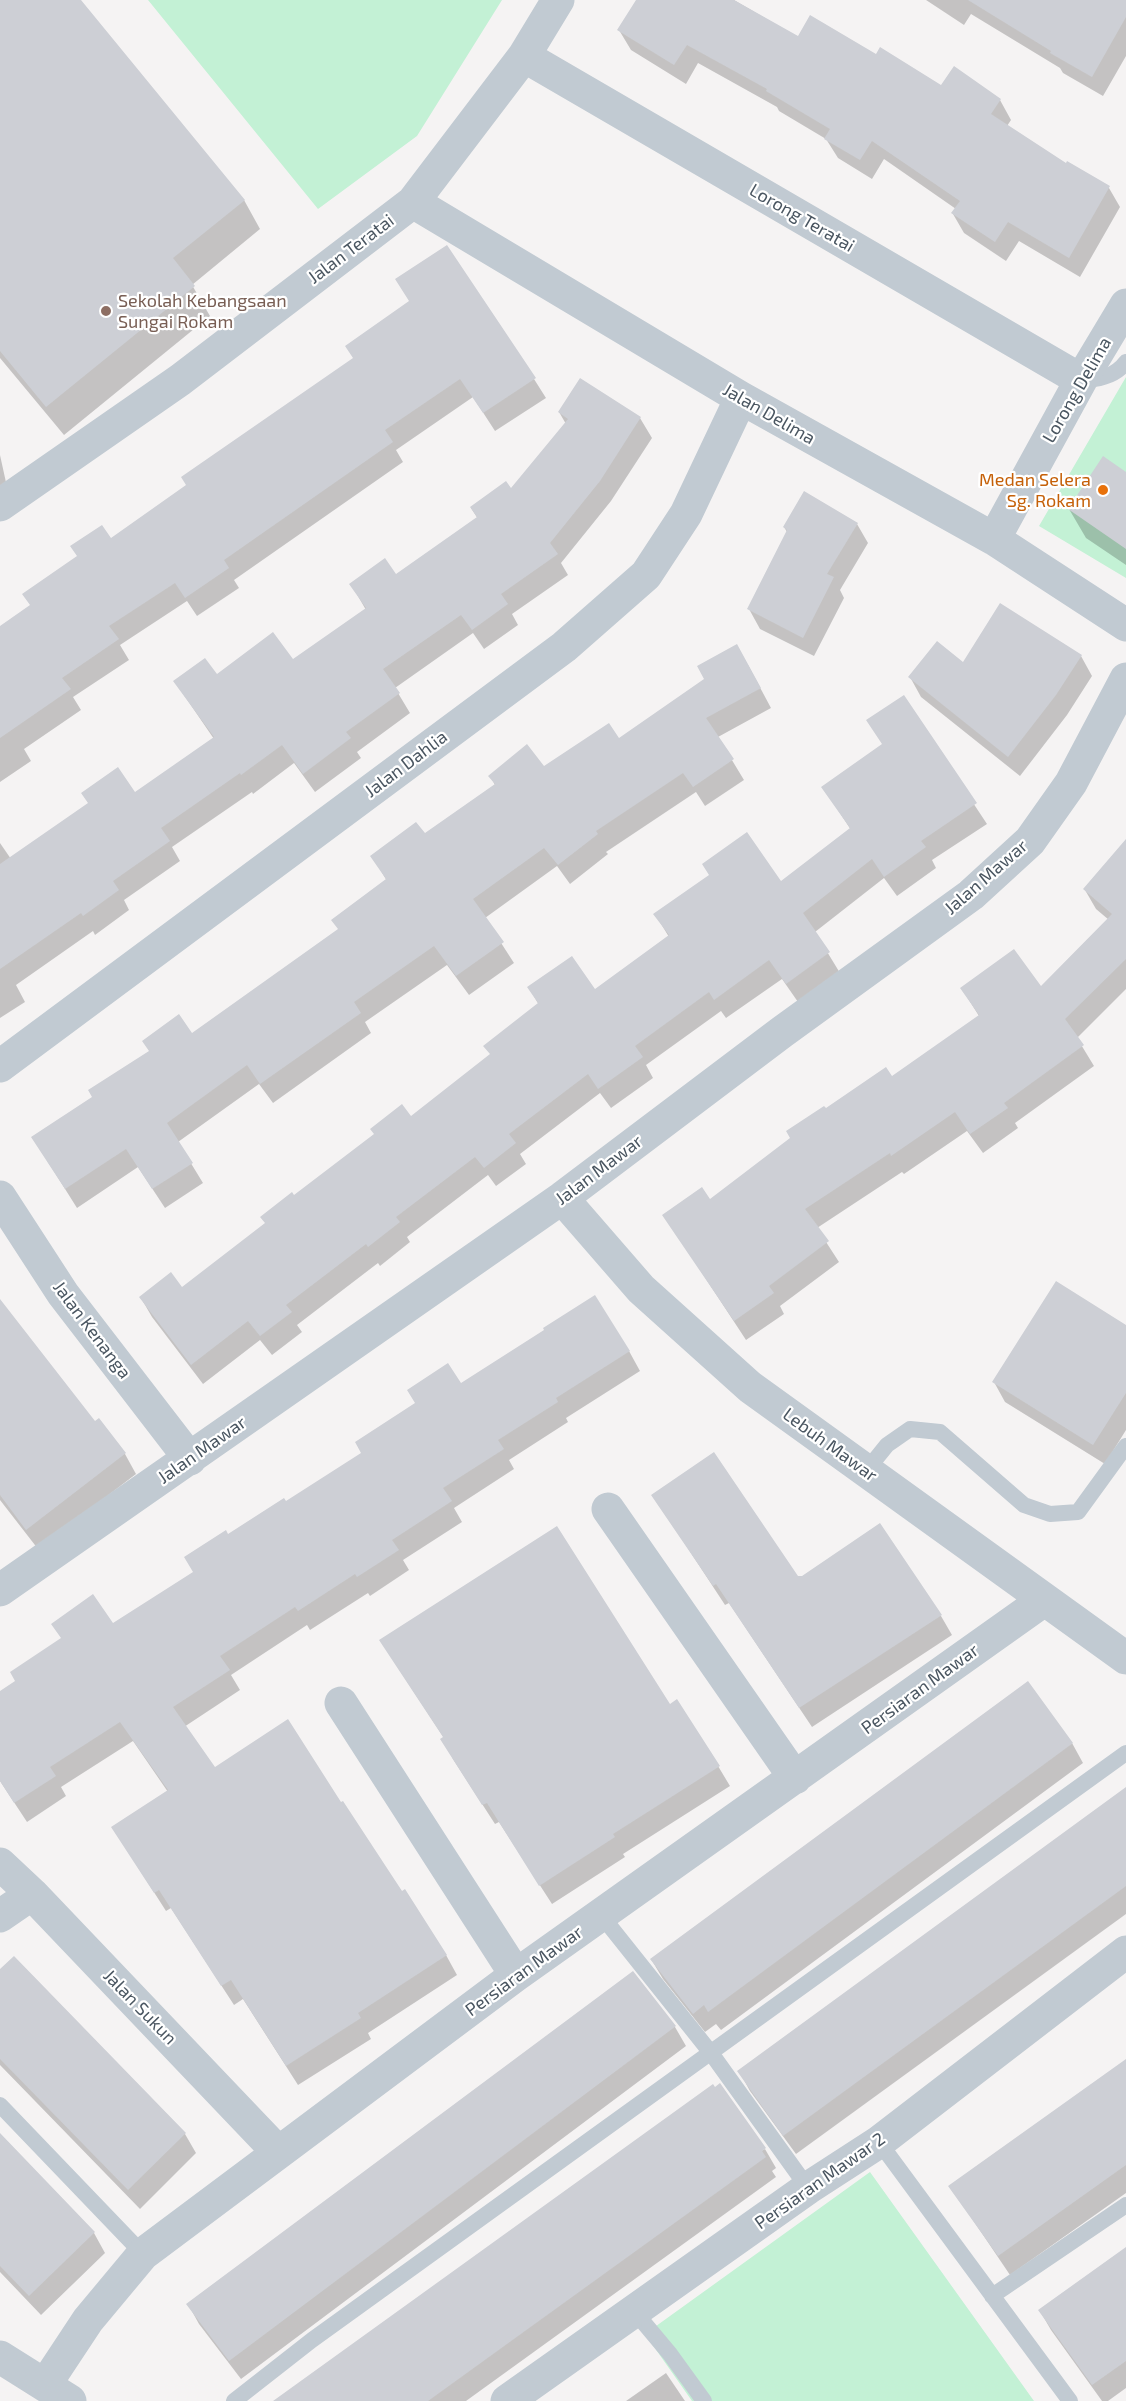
<!DOCTYPE html>
<html>
<head>
<meta charset="utf-8">
<style>
  body { margin:0 }
  canvas { display:block; background:#f5f3f3 }
</style>
</head>
<body>
<canvas width="1126" height="2401"></canvas>
<script>
const g = document.querySelector('canvas').getContext('2d');
g.lineJoin = 'round';
function paint(path, color) {
  g.fillStyle = color;
  g.fill(path, 'evenodd');
}
function stroke(path, color, width, dash) {
  g.strokeStyle = color;
  g.lineWidth = width;
  g.lineCap = dash ? 'butt' : 'round';
  g.setLineDash(dash || []);
  g.stroke(path);
}
function write(font, color, halo, rows, align = 'center') {
  g.font = font + ' "Exo 2",sans-serif';
  g.lineWidth = 4.5;
  g.setLineDash([]);
  g.textBaseline = 'middle';
  g.strokeStyle = halo;
  g.fillStyle = color;
  for (const [text, x, y, turn = 0] of rows) {
    g.save();
    g.translate(x, y);
    g.rotate((+turn || 0) * Math.PI / 180);
    g.textAlign = isNaN(turn) ? turn : align;
    if (halo) g.strokeText(text, 0, 0);
    g.fillText(text, 0, 0);
    g.restore();
  }
}
paint(new Path2D(`
  M 148,0 L 502,0 L 417,136 L 318,209 Z
  M 1126,377 L 1126,578 L 1039,526 Z
  M 870,2172 L 1034,2401 L 692,2401 L 645,2334 Z`), '#c3f1d5');
paint(new Path2D(`
  M 0,0 L 79,0 L 244,200 L 260,229 L 192,285 L 210,316 L 64,435 L 0,358 Z
  M 638,0 L 734,0 L 799,38 L 876,56 L 942,87 L 1000,100 L 1011,120 L 1007,126 L 1066,165 L 1067,163 L 1109,188 L 1120,207 L 1080,277 L 1019,241 L 1006,261 L 964,233 L 953,214 L 956,209 L 884,159 L 872,179 L 838,158 L 826,139 L 779,111 L 777,107 L 698,63 L 686,84 L 631,50 L 619,30 Z
  M 926,0 L 1126,0 L 1126,56 L 1103,96 L 1063,73 L 1060,68 L 971,14 L 964,25 Z
  M 354,359 L 534,379 L 546,398 L 495,431 L 473,397 L 396,450 L 403,462 L 234,580 L 239,588 L 197,616 L 187,601 L 120,645 L 129,660 L 73,697 L 81,710 L 24,749 L 31,761 L 0,782 L 0,628 L 31,606 L 110,540 L 188,485 Z
  M 580,380 L 640,418 L 652,438 L 611,501 L 561,563 L 568,575 L 512,614 L 518,625 L 484,649 L 473,633 L 395,688 L 410,713 L 357,752 L 361,758 L 315,792 L 294,763 L 253,794 L 252,792 L 172,847 L 180,861 L 124,900 L 129,910 L 95,935 L 93,931 L 16,985 L 25,1002 L 0,1018 L 0,843 L 11,859 L 135,794 L 214,739 L 175,682 L 293,661 L 366,610 L 351,584 L 396,576 L 478,519 L 471,508 L 511,490 L 566,424 L 559,412 Z
  M 0,455 L 9,496 L 0,498 Z
  M 1126,474 L 1126,565 L 1086,538 L 1069,509 Z
  M 857,524 L 868,543 L 840,590 L 844,598 L 814,656 L 760,629 L 749,609 L 787,532 L 784,527 Z
  M 1081,656 L 1092,676 L 1067,715 L 1020,776 L 921,697 L 910,677 L 963,664 Z
  M 748,665 L 771,708 L 718,737 L 744,780 L 705,806 L 696,792 L 606,852 L 608,854 L 570,884 L 557,866 L 485,918 L 514,963 L 469,995 L 447,965 L 365,1022 L 371,1033 L 273,1103 L 259,1084 L 178,1142 L 203,1183 L 165,1208 L 138,1167 L 77,1208 L 33,1138 L 192,1035 L 339,930 L 333,920 L 387,881 L 372,856 L 424,835 L 495,785 L 490,776 L 544,768 L 619,740 Z
  M 903,697 L 987,824 L 932,860 L 936,868 L 897,896 L 884,878 L 815,932 L 840,973 L 798,1002 L 782,979 L 726,1018 L 721,1011 L 646,1065 L 653,1078 L 611,1108 L 600,1093 L 520,1154 L 526,1164 L 496,1186 L 488,1175 L 407,1237 L 410,1242 L 380,1266 L 378,1263 L 297,1325 L 302,1332 L 272,1355 L 260,1340 L 203,1384 L 152,1317 L 141,1298 L 182,1289 L 267,1224 L 294,1197 L 411,1118 L 491,1055 L 485,1046 L 539,1005 L 529,988 L 595,991 L 669,937 L 655,914 L 780,883 L 851,830 L 823,787 L 883,745 Z
  M 1126,859 L 1126,989 L 1077,1038 L 1094,1066 L 1015,1123 L 1018,1128 L 983,1153 L 967,1131 L 904,1174 L 902,1172 L 817,1228 L 839,1262 L 780,1306 L 784,1314 L 746,1340 L 664,1215 L 710,1201 L 826,1111 L 892,1078 L 979,1016 L 962,989 L 1041,989 L 1109,920 L 1096,909 L 1085,890 Z
  M 0,1300 L 94,1424 L 99,1420 L 125,1454 L 136,1474 L 38,1549 L 0,1500 Z
  M 1126,1327 L 1126,1430 L 1105,1464 L 1005,1402 L 994,1382 Z
  M 629,1351 L 640,1371 L 566,1418 L 568,1422 L 509,1460 L 514,1469 L 454,1508 L 462,1522 L 403,1560 L 409,1570 L 370,1596 L 368,1593 L 310,1630 L 307,1625 L 231,1675 L 240,1690 L 184,1727 L 214,1769 L 341,1804 L 446,1955 L 457,1975 L 368,2033 L 371,2039 L 298,2085 L 243,1999 L 234,2005 L 171,1908 L 166,1911 L 125,1847 L 168,1792 L 133,1741 L 61,1787 L 66,1796 L 27,1822 L 0,1781 L 0,1693 L 86,1666 L 195,1573 L 228,1536 L 285,1503 L 363,1454 L 461,1385 Z
  M 653,1495 L 797,1578 L 941,1616 L 952,1635 L 812,1727 L 729,1603 L 725,1605 Z
  M 393,1660 L 669,1706 L 718,1766 L 730,1786 L 623,1854 L 625,1857 L 552,1904 L 499,1822 L 495,1824 L 453,1759 L 444,1738 Z
  M 1072,1743 L 1083,1763 L 721,2030 L 716,2024 L 705,2032 L 663,1979 L 651,1959 Z
  M 1126,1789 L 1126,1914 L 796,2154 L 750,2091 L 739,2071 Z
  M 0,1971 L 185,2134 L 196,2153 L 140,2209 L 0,2065 Z
  M 632,1974 L 675,2027 L 686,2046 L 241,2379 L 199,2324 L 188,2304 Z
  M 1126,2061 L 1126,2193 L 1010,2275 L 950,2186 Z
  M 0,2135 L 94,2233 L 105,2253 L 41,2315 L 0,2272 Z
  M 765,2149 L 776,2168 L 772,2171 L 776,2177 L 466,2401 L 276,2401 Z
  M 1126,2249 L 1126,2388 L 1108,2401 L 1102,2401 L 1051,2330 L 1040,2311 Z
  M 666,2373 L 685,2401 L 626,2401 Z`), '#0003');
paint(new Path2D(`
  M 0,0 L 81,0 L 245,200 L 173,258 L 195,286 L 46,407 L 0,351 Z
  M 636,0 L 734,0 L 798,36 L 810,15 L 876,54 L 880,47 L 941,85 L 954,66 L 1001,99 L 991,114 L 1066,163 L 1067,161 L 1110,186 L 1069,258 L 1008,222 L 995,242 L 951,213 L 960,201 L 872,141 L 860,160 L 824,139 L 830,129 L 766,91 L 767,89 L 687,45 L 674,65 L 617,30 Z
  M 968,0 L 1126,0 L 1126,17 L 1092,77 L 1050,53 L 1051,51 Z
  M 447,245 L 536,378 L 483,413 L 460,379 L 385,430 L 393,442 L 224,560 L 229,568 L 185,598 L 175,583 L 109,626 L 119,639 L 62,678 L 71,689 L 0,738 L 0,626 L 30,605 L 22,594 L 77,556 L 70,546 L 102,525 L 111,538 L 186,485 L 181,477 L 353,358 L 345,346 L 409,301 L 395,279 Z
  M 580,378 L 641,417 L 600,481 L 550,543 L 558,554 L 501,594 L 508,604 L 472,630 L 461,615 L 383,669 L 400,693 L 346,732 L 351,738 L 303,774 L 282,745 L 241,775 L 240,773 L 161,828 L 170,841 L 113,881 L 119,890 L 83,916 L 81,913 L 0,969 L 0,864 L 88,803 L 81,793 L 118,767 L 135,792 L 214,737 L 173,681 L 205,658 L 217,674 L 273,632 L 293,659 L 366,608 L 349,584 L 385,558 L 396,574 L 477,517 L 470,507 L 506,481 L 511,488 L 568,419 L 558,412 Z
  M 1103,456 L 1126,472 L 1126,549 L 1068,509 Z
  M 804,491 L 858,523 L 827,574 L 834,577 L 803,638 L 747,609 L 787,530 L 783,527 Z
  M 1000,603 L 1082,655 L 1056,695 L 1008,757 L 908,677 L 937,641 L 963,662 Z
  M 737,644 L 761,688 L 706,718 L 734,759 L 693,787 L 683,773 L 596,831 L 598,834 L 558,865 L 544,848 L 473,899 L 504,942 L 456,976 L 434,946 L 354,1002 L 361,1013 L 260,1084 L 247,1065 L 167,1123 L 193,1163 L 152,1189 L 126,1149 L 65,1189 L 31,1137 L 92,1097 L 88,1090 L 149,1051 L 142,1041 L 179,1014 L 192,1033 L 338,929 L 331,920 L 386,879 L 370,856 L 416,822 L 425,833 L 495,784 L 488,776 L 527,744 L 544,766 L 609,723 L 619,738 L 704,679 L 697,666 Z
  M 904,695 L 977,803 L 921,841 L 926,847 L 884,877 L 872,859 L 803,913 L 830,952 L 786,984 L 769,960 L 714,1000 L 709,992 L 635,1046 L 643,1057 L 598,1089 L 588,1074 L 509,1134 L 516,1143 L 484,1168 L 475,1157 L 396,1217 L 400,1222 L 368,1247 L 366,1244 L 286,1305 L 292,1312 L 260,1336 L 248,1321 L 191,1365 L 139,1297 L 171,1272 L 182,1287 L 265,1223 L 260,1217 L 292,1192 L 294,1195 L 374,1134 L 370,1129 L 402,1104 L 411,1116 L 490,1054 L 483,1046 L 538,1003 L 527,987 L 572,956 L 595,989 L 669,935 L 653,914 L 709,875 L 702,864 L 747,832 L 781,881 L 850,828 L 821,787 L 882,744 L 866,720 Z
  M 1126,839 L 1126,959 L 1065,1019 L 1084,1045 L 1004,1103 L 1008,1108 L 970,1134 L 955,1112 L 891,1156 L 890,1153 L 805,1209 L 829,1241 L 769,1286 L 774,1293 L 734,1321 L 662,1215 L 702,1187 L 710,1199 L 790,1138 L 786,1131 L 824,1106 L 826,1108 L 886,1067 L 892,1076 L 979,1015 L 960,988 L 1014,949 L 1041,986 L 1112,914 L 1083,889 Z
  M 1056,1281 L 1126,1325 L 1126,1393 L 1093,1445 L 992,1382 Z
  M 595,1295 L 630,1351 L 556,1398 L 558,1402 L 498,1440 L 504,1449 L 443,1488 L 452,1501 L 392,1540 L 399,1550 L 357,1577 L 355,1574 L 298,1611 L 295,1607 L 220,1656 L 230,1670 L 173,1707 L 215,1767 L 288,1719 L 341,1802 L 343,1801 L 402,1891 L 405,1889 L 447,1955 L 358,2013 L 361,2018 L 286,2066 L 231,1980 L 221,1986 L 159,1890 L 154,1893 L 111,1827 L 168,1790 L 120,1722 L 50,1767 L 56,1776 L 14,1803 L 0,1781 L 0,1691 L 15,1681 L 10,1672 L 61,1638 L 51,1624 L 93,1594 L 113,1623 L 193,1572 L 184,1557 L 226,1530 L 228,1534 L 284,1498 L 286,1501 L 361,1453 L 355,1442 L 415,1403 L 407,1390 L 448,1363 L 461,1383 L 544,1330 L 543,1328 Z
  M 0,1299 L 95,1421 L 99,1418 L 126,1453 L 26,1530 L 0,1495 Z
  M 714,1452 L 798,1576 L 802,1576 L 880,1523 L 942,1615 L 799,1708 L 716,1584 L 713,1586 L 651,1495 Z
  M 557,1526 L 670,1704 L 677,1699 L 720,1766 L 613,1834 L 615,1837 L 539,1886 L 487,1803 L 482,1805 L 440,1739 L 443,1737 L 379,1640 Z
  M 1028,1681 L 1073,1743 L 708,2012 L 704,2005 L 693,2014 L 650,1959 Z
  M 1126,1787 L 1126,1886 L 783,2136 L 737,2071 Z
  M 14,1956 L 186,2133 L 128,2190 L 0,2059 L 0,1969 Z
  M 633,1971 L 676,2026 L 229,2361 L 186,2304 Z
  M 1126,2059 L 1126,2165 L 998,2256 L 948,2186 Z
  M 720,2083 L 766,2148 L 762,2151 L 766,2157 L 428,2401 L 273,2401 L 713,2084 L 715,2087 Z
  M 0,2133 L 95,2232 L 29,2296 L 0,2266 Z
  M 1126,2247 L 1126,2361 L 1092,2385 L 1038,2310 Z`), '#cdcfd5');
stroke(new Path2D(`
  M 1081,380 C 1098,380 1115,377 1126,362
  M 866,1471 L 887,1445 L 910,1429 L 940,1432 L 1024,1505 L 1050,1514 L 1078,1512 L 1126,1446
  M 601,1915 L 711,2053 L 808,2188
  M 0,2105 L 143,2254
  M 879,2142 L 1070,2401
  M 992,2296 L 1126,2205
  M 634,2311 L 670,2354 L 704,2401
  M 234,2401 L 312,2340 L 1126,1753`), '#c1cad2', 16);
stroke(new Path2D(`
  M 524,56 L 1081,380
  M 413,202 L 741,398 L 994,539 L 1126,625
  M 0,505 L 180,380 L 413,202 L 524,56 L 558,0
  M 994,539 L 1081,380 L 1126,305
  M 0,1066 L 564,647 L 646,575 L 686,514 L 741,398
  M 0,1197 L 63,1294 L 190,1459
  M 562,1198 L 641,1289 L 750,1387 L 1126,1658
  M 608,1509 L 795,1778
  M 0,1590 L 562,1198 L 782,1032 L 971,895 L 1030,841 L 1071,783 L 1126,679
  M 341,1703 L 516,1975
  M 0,1864 L 32,1894 L 278,2152
  M 0,1916 L 32,1894
  M 0,2357 L 70,2401
  M 45,2385 L 88,2320 L 143,2254 L 516,1975 L 1044,1600
  M 507,2401 L 808,2188 L 879,2142 L 1126,1952`), '#c1cad2', 33);
for (const [x, y, r, color] of [
  [106,311,6,"#8d6e63"],
  [1103,490,6,"#e8710a"]
]) {
  const dot = new Path2D();
  dot.arc(x, y, r, 0, 2 * Math.PI);
  g.fillStyle = color;
  g.fill(dot);
  stroke(dot, '#fff', 2);
}
write('18px', '#4a5661', '#fff', [
  ["Lorong Teratai",802,218,30],
  ["Jalan Teratai",351,249,-37],
  ["Lorong Delima",1077,390,-60],
  ["Jalan Delima",769,414,30],
  ["Jalan Dahlia",406,764,-37],
  ["Jalan Mawar",986,877,-41],
  ["Jalan Mawar",599,1170,-37],
  ["Jalan Kenanga",92,1330,53],
  ["Lebuh Mawar",830,1445,36],
  ["Jalan Mawar",202,1450,-35],
  ["Persiaran Mawar",920,1689,-36],
  ["Persiaran Mawar",524,1971,-36],
  ["Jalan Sukun",140,2007,46],
  ["Persiaran Mawar 2",820,2181,-35]
]);
write('18px', '#785e54', '#fff', [
  ["Sekolah Kebangsaan",118,301],
  ["Sungai Rokam",118,322]
], 'left');
write('18px', '#c56008', '#fff', [
  ["Medan Selera",1091,480],
  ["Sg. Rokam",1091,501]
], 'right');
</script>
</body>
</html>
